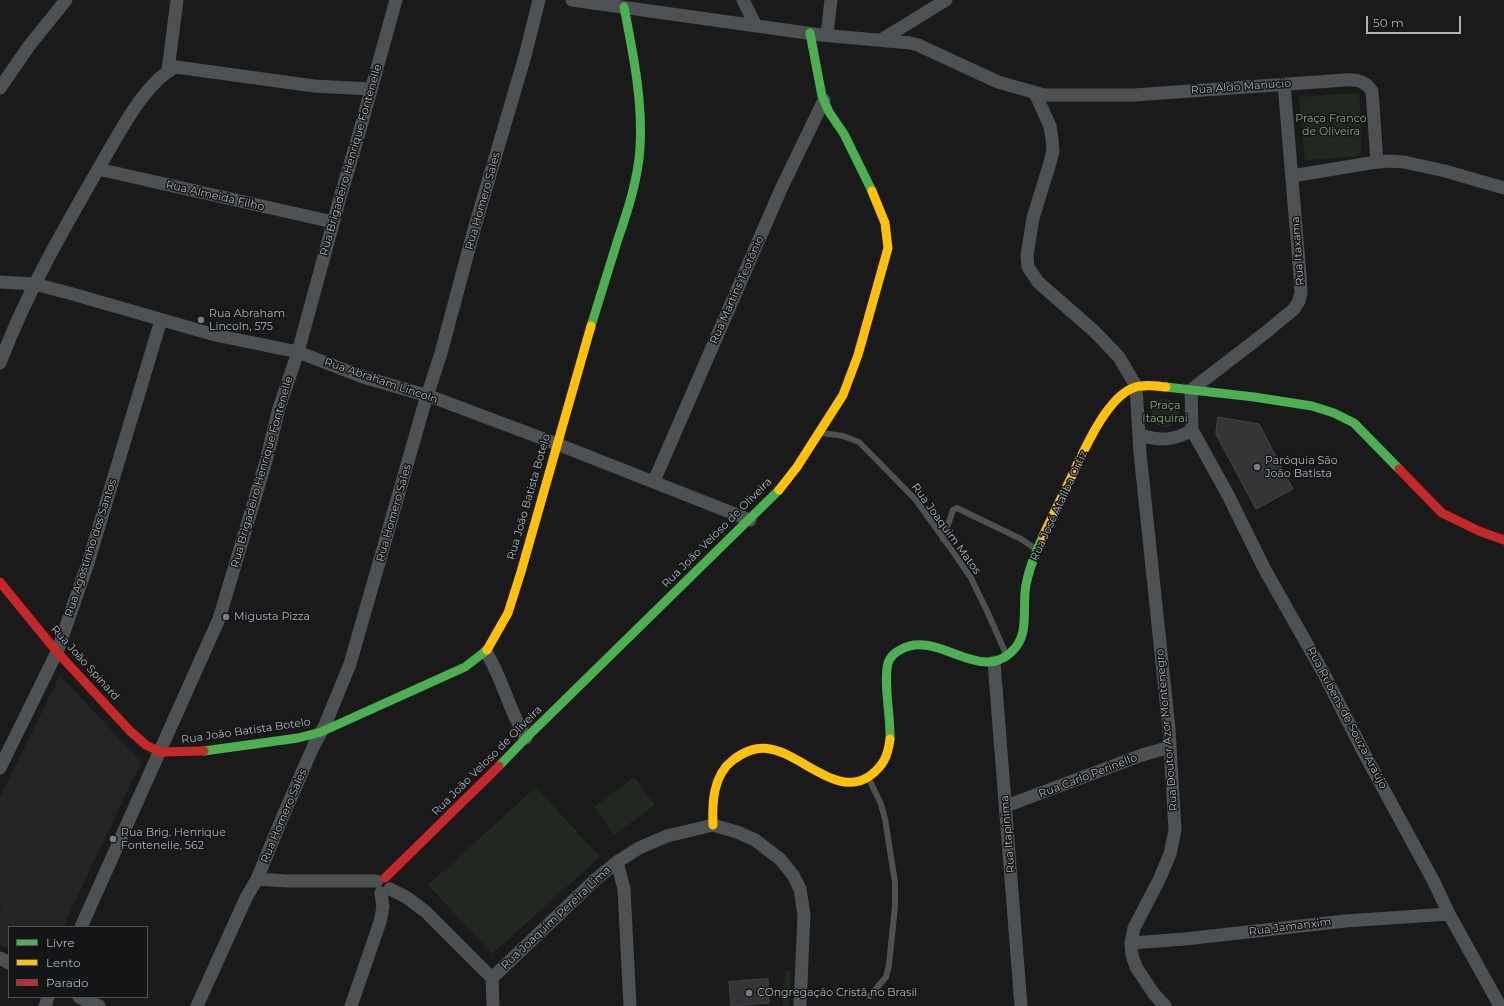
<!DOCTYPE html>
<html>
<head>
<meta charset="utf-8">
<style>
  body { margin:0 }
  #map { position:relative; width:1504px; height:1006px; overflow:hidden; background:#1a1a1b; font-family:Montserrat,sans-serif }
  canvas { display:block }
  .legend { position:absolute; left:8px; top:926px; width:140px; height:72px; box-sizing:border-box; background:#141517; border:1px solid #515459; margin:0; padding:5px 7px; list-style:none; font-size:12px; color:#acb3bb }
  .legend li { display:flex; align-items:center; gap:8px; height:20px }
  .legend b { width:20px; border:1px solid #515459 }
  .scale { position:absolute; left:1366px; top:16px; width:95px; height:18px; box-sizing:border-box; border:2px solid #acb3bb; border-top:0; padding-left:5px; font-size:12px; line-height:14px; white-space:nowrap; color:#acb3bb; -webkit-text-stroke:3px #141517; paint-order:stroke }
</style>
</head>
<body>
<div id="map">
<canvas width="1504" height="1006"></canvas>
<ul class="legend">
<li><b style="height:5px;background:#4caf50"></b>Livre</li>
<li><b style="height:5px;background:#ffc107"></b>Lento</li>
<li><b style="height:5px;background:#c62828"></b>Parado</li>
</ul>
<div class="scale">50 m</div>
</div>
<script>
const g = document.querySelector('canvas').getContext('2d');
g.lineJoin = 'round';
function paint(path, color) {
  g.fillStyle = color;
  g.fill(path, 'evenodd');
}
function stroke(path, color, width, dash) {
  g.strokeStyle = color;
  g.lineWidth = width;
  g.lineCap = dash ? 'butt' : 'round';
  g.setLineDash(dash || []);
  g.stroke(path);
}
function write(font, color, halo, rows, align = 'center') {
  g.font = font + ' Montserrat,sans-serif';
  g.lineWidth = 3;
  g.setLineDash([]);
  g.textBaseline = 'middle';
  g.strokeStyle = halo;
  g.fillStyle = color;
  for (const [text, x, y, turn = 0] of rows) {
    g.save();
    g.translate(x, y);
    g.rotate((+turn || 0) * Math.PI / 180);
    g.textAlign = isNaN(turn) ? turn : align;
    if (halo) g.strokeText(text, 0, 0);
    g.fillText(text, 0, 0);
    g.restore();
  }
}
paint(new Path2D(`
  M 60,675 L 141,762 L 63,927 L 9,927 L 9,949 L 0,945 L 0,911 L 2,906 L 0,905 L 0,797 Z`), '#242427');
paint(new Path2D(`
  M 1343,94 L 1359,94 L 1361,124 L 1361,153 L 1360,155 L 1355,157 L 1305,160 L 1299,97 Z
  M1151 413a14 14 0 1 1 28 0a14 14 0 1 1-28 0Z
  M 634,777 L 655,805 L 614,835 L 594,807 Z
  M 536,787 L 600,857 L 492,954 L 428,885 Z
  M 785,971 L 791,971 L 789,1006 L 783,1006 Z`), '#202820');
const building = new Path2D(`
  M 1218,417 L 1259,424 L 1293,489 L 1256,509 L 1216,434 Z
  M 768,979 L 769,1003 L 731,1006 L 729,982 Z`);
paint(building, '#333435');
stroke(building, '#434547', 1);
stroke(new Path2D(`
  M 822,433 L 843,436 L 859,442 L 915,499 L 951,549 L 971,578 L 987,611 L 1006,654
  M 943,539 L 953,510 L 957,508 L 1021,539 L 1036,549
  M 869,779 L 881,804 L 885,819 L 895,882 L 895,906 L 889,965 L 886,977 L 870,996`), '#4e5154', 6);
stroke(new Path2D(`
  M 572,0 L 821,35 L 910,43 L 918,45 L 998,82 L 1044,95 L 1134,95 L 1331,81 C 1347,80 1362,76 1372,91 L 1377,162
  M 743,0 L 756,26
  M 827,35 L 831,0
  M 881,40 L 946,0
  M 168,70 L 177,0
  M 1284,84 L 1300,275 L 1301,292 L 1299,301 L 1294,309 L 1265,333 L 1191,390 L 1192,430 L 1228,495 L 1265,570 L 1324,674 L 1365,755 L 1434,882 L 1449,914 L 1500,1006
  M 0,88 L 29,46 L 66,0
  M 1035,93 L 1050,126 L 1052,139 L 1053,151 L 1049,166 L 1033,218 L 1027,255 L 1028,267 L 1038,282 L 1095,332 L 1119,357 L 1136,386 L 1140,453 L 1169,729 L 1175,830 L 1170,854 L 1159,880 L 1134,928 L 1131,943 L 1132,955 L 1136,967 L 1154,994 L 1165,1006
  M 98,169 L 333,222
  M 1292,176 L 1370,163 L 1389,161 L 1404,162 L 1445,171 L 1504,188
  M 0,282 L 34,284 L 69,293 L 215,335 L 298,352 L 363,377 L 432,397 L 557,444 L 750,520
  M 0,363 C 26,294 63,230 100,166 C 117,137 145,81 176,67 L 314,86 L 371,89
  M 1140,435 C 1159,441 1174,441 1192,430
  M 654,481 L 781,189 L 824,100
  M 486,652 C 503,679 509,711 526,738
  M 994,662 L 1021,1006
  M 0,768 L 57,652 L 88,563 L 161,320
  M 1006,806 L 1142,755 L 1170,747
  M 617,862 L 624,889 L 630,1006
  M 257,879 L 287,881 L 377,881
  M 390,889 L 406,897 L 426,912 L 492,978
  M 81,927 L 219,619 L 266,461 L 279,408 L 298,352 L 341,194 L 358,137 L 396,0
  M 1131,943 L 1185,939 L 1345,921 L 1449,914
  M 0,958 L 9,963
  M 79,997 L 99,1006
  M 45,1006 L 48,997
  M 197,1006 L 246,898 L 257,879 L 283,816 L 314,745 L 325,725 L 350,664 L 423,409 L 441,353 L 475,226 L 525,56 L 539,0
  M 351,1006 L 380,922 L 383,907 L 381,893
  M 493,1006 L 492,978 L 595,880 L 617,862 L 639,848 L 667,836 L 713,825 L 737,832 L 755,840 L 780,859 L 793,875 L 800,889 L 804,915 L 800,1006`), '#4e5154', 13);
stroke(new Path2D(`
  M 810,33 L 822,96 L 829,112 L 844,134 L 872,191
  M 591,326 C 600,297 609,268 618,239 C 628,210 638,179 640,148 C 643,101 633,53 624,7
  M 1166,387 L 1254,397 L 1312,406 L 1334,413 L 1354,423 L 1399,469
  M 890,739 C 891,717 883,683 888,663 C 890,657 894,653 900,650 C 938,627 982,689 1016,647 C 1029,630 1022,605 1026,585 C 1029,568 1036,552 1043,536
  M 204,751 L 298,738 L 321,732 L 465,667 L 487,650
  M 499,766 L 526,738 L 779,490`), '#4caf50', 9);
stroke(new Path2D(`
  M 779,490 L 797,467 L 843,395 L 858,355 L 888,248 L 885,223 L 872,191
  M 1043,536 C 1051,519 1059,503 1067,486 C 1080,460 1104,399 1133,388 C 1143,384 1156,386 1166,387
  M 487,650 L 508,613 L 521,572 L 591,326
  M 713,825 C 712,803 713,775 733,760 C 743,752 757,746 770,749 C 802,754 839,800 871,775 C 884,765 888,755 890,739`), '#ffc107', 9);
stroke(new Path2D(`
  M 1399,469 L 1442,513 L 1479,531 L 1504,540
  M 0,582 L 57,652 L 130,731 L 146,745 L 160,752 L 204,751
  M 385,878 L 499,766`), '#c62828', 9);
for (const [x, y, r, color] of [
  [201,320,4,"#797d83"],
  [1257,467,4,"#797d83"],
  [226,617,4,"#797d83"],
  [113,839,4,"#797d83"],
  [749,993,4,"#797d83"]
]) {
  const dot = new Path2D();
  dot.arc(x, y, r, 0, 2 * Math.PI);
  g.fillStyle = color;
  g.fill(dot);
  stroke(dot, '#141517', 1.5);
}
write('11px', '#acb3bb', '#141517', [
  ["Rua Aldo Manucio",1241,87,-4],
  ["Rua Brigadeiro Henrique Fontenelle",351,160,-74],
  ["Rua Almeida Filho",215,196,13],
  ["Rua Homero Sales",483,201,-74],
  ["Rua Itaxama",1298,251,-94],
  ["Rua Martins Teotônio",737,290,-66],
  ["Rua Abraham Lincoln",381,381,19],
  ["Rua Brigadeiro Henrique Fontenelle",262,472,-74],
  ["Rua João Batista Botelo",529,497,-74],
  ["Rua José Ataliba Ortiz",1059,506,-65],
  ["Rua Homero Sales",394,513,-74],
  ["Rua Joaquim Matos",946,529,54],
  ["Rua João Veloso de Oliveira",717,533,-45],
  ["Rua Agostinho dos Santos",91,548,-72],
  ["Rua João Spinard",85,663,48],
  ["Rua Rubens de Souza Araújo",1347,718,62],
  ["Rua Doutor Azor Montenegro",1167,730,-95],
  ["Rua João Batista Botelo",246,731,-8],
  ["Rua João Veloso de Oliveira",487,761,-45],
  ["Rua Carlo Perinello",1088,776,-21],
  ["Rua Homero Sales",284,816,-67],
  ["Rua Itapinima",1008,834,-95],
  ["Rua Joaquim Pereira Lima",556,918,-43],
  ["Rua Jamanxim",1290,927,-7]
]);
write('11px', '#87a683', '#141517', [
  ["Praça Franco",1331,119],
  ["de Oliveira",1331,132],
  ["Praça",1165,406],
  ["Itaquirai",1165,419]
]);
write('11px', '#acb3bb', '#141517', [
  ["Rua Abraham",209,314],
  ["Lincoln, 575",209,327],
  ["Paróquia São",1265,461],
  ["João Batista",1265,474],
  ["Migusta Pizza",234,617],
  ["Rua Brig. Henrique",121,833],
  ["Fontenelle, 562",121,846],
  ["COngregação Cristâ no Brasil",757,993]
], 'left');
</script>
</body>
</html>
